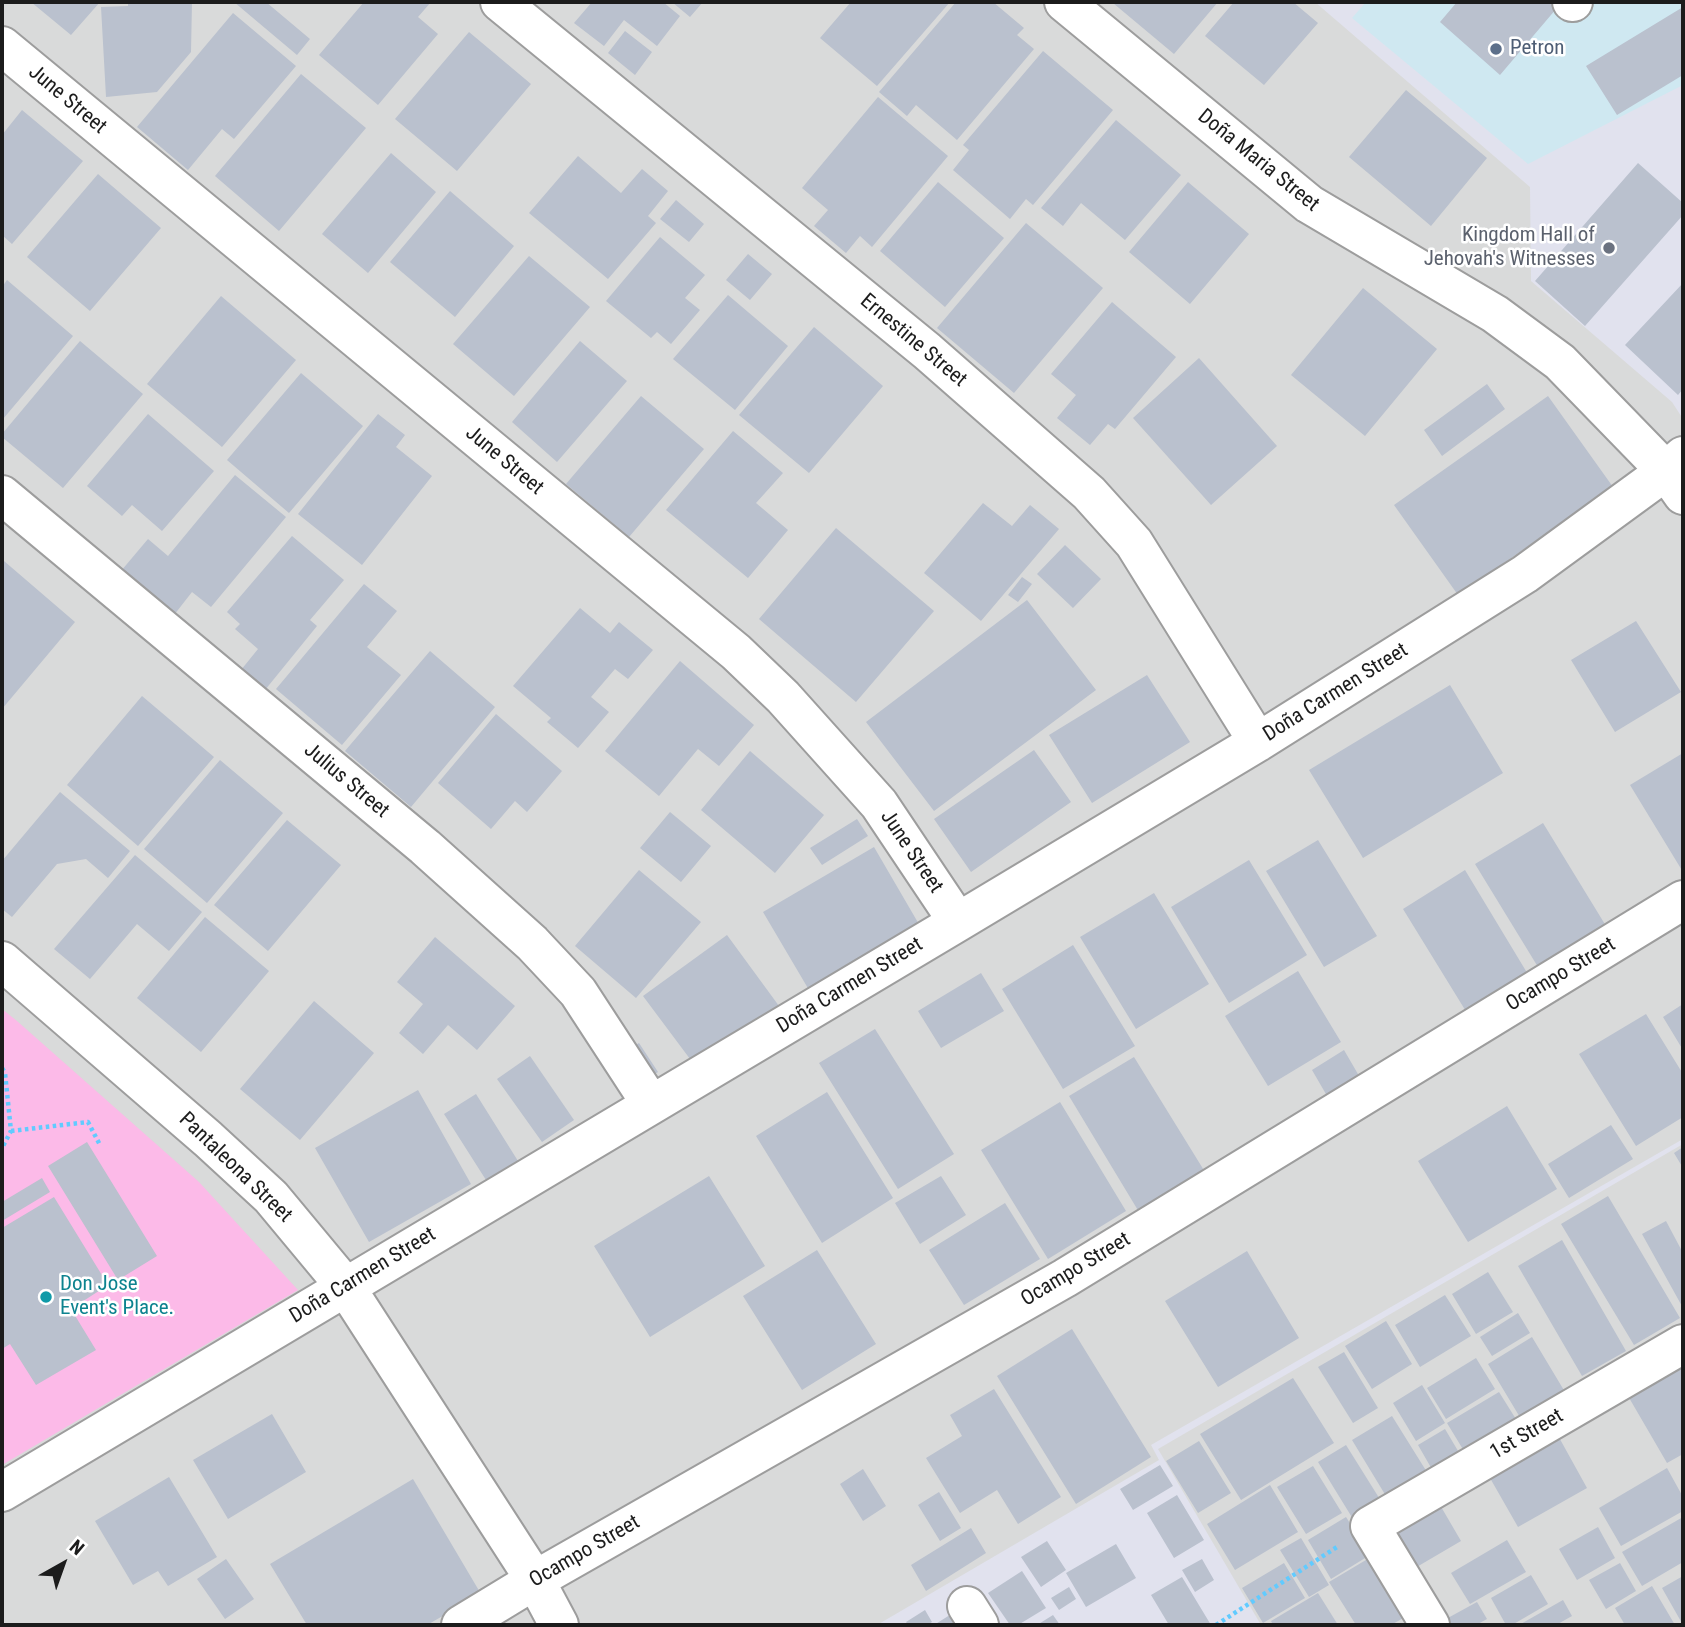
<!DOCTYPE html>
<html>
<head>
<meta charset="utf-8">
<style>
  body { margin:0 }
  #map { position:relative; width:1685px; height:1627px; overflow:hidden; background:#e1e2ee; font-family:"Roboto Condensed",sans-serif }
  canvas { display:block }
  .frame { position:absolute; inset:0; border:4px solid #1c1c1c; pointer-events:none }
  .north { position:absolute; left:28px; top:1529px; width:70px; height:70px; -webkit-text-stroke:5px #fff; paint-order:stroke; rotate:40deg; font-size:19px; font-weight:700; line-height:28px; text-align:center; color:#1c1c1c }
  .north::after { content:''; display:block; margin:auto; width:24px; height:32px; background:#1c1c1c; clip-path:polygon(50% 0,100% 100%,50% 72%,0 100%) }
</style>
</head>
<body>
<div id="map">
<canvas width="1685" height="1627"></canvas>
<div class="frame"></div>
<div class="north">N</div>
</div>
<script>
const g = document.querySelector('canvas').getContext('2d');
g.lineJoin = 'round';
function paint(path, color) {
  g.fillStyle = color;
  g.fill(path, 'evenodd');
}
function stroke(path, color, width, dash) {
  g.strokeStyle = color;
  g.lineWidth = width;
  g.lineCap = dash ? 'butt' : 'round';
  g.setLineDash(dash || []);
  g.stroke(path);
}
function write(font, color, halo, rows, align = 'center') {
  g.font = font + ' "Roboto Condensed",sans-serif';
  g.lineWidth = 5;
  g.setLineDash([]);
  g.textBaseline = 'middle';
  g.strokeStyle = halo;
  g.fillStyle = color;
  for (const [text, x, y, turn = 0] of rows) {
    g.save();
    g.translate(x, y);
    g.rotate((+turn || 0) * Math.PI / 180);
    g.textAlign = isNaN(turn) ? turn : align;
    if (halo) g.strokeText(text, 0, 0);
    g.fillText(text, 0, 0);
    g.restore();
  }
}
paint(new Path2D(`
  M 2,2 L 1315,2 L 1530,187 L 1531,281 L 1672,402 L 1683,419 L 1683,1139 L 1151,1445 L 1159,1460 L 877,1625 L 2,1625 Z
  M 1683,1144 L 1683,1625 L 1261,1625 L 1158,1449 Z`), '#d9dada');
paint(new Path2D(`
  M 1366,2 L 1683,2 L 1683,85 L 1528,164 L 1352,18 Z`), '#cfe8f1');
paint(new Path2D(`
  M 2,1009 L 17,1021 L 199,1182 L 298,1290 L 2,1465 Z`), '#fcbae8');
paint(new Path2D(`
  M 31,2 L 100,2 L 71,35 Z
  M 128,2 L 192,2 L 191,52 L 157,92 L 106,97 L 101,7 L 128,6 Z
  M 234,2 L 266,2 L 310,39 L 297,55 Z
  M 364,2 L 431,2 L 418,17 L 438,34 L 378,105 L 319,55 Z
  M 592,2 L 663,2 L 680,16 L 657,46 L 624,20 L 604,46 L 574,23 Z
  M 672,2 L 703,2 L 690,17 Z
  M 851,2 L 950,2 L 877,86 L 820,38 Z
  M 956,2 L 993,2 L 1024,28 L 1017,35 L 1034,49 L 957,140 L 916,105 L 907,116 L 879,92 Z
  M 1115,2 L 1218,2 L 1174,54 L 1113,3 Z
  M 1234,2 L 1293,2 L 1318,23 L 1264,85 L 1205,36 Z
  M 1457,2 L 1562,2 L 1500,75 L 1440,22 Z
  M 1683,7 L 1683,75 L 1617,115 L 1586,66 Z
  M 233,13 L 296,66 L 234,139 L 222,129 L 188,170 L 137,127 Z
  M 625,31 L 652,52 L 635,75 L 608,53 Z
  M 469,32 L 531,84 L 457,171 L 395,119 Z
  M 1043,51 L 1113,110 L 1033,205 L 1026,199 L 1010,219 L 953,170 L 969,150 L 963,145 Z
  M 301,74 L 366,128 L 279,231 L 215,176 Z
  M 1406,90 L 1487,158 L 1431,226 L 1349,157 Z
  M 878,97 L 948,156 L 872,247 L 860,236 L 846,253 L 814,226 L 828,210 L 802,188 Z
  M 22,110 L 83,161 L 12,244 L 2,235 L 2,135 Z
  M 1116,120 L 1181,175 L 1125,240 L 1081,203 L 1063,226 L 1041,208 Z
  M 391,153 L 436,192 L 368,273 L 322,234 Z
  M 578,156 L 621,193 L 642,169 L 668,191 L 648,216 L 656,223 L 608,279 L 529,213 Z
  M 1638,163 L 1683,203 L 1683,215 L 1585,326 L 1535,281 Z
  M 98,174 L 161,228 L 90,311 L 27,257 Z
  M 938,182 L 1004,238 L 945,307 L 880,251 Z
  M 1188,182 L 1249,234 L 1190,304 L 1129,252 Z
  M 450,191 L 514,246 L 455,317 L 390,262 Z
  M 676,200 L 704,224 L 689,242 L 660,219 Z
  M 1026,223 L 1103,288 L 1014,393 L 937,328 Z
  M 660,237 L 705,275 L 685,298 L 700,310 L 671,344 L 657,332 L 651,338 L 606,301 Z
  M 748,254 L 772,274 L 750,300 L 726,280 Z
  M 529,256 L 590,307 L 514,396 L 453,344 Z
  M 7,280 L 73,336 L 3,419 L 2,418 L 2,287 Z
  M 1683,283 L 1683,389 L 1678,395 L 1625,345 Z
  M 1363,288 L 1437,349 L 1365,436 L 1291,375 Z
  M 728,295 L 788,346 L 735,410 L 673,359 Z
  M 221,296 L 296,360 L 222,447 L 147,384 Z
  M 1112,302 L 1176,357 L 1115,429 L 1108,424 L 1090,445 L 1057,418 L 1076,395 L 1051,374 Z
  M 814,327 L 883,386 L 809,473 L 739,415 Z
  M 80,341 L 143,394 L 63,488 L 2,437 L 2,434 Z
  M 580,341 L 627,381 L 557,462 L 512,422 Z
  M 1199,358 L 1277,446 L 1211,505 L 1133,418 Z
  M 301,373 L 363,426 L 289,513 L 227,460 Z
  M 1487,384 L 1505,409 L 1442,456 L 1424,430 Z
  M 641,396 L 704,449 L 629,537 L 566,484 Z
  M 1548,396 L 1613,487 L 1458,595 L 1394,505 Z
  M 148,414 L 214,471 L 162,531 L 132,505 L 122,516 L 87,486 Z
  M 378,414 L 405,435 L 396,447 L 432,476 L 362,565 L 298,514 Z
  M 733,431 L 783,473 L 756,503 L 788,530 L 748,578 L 666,510 Z
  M 235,475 L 286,517 L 211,607 L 192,592 L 174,615 L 121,571 L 148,539 L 168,556 Z
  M 983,503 L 1012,526 L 1030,505 L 1059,529 L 981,621 L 924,573 Z
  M 836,528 L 934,611 L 856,702 L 759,619 Z
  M 292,536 L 344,580 L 310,620 L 317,626 L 265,690 L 241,670 L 258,649 L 235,629 L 240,624 L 227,612 Z
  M 1065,545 L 1101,579 L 1073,608 L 1037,574 Z
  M 4,561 L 75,622 L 2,709 L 2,563 Z
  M 1022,577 L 1032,584 L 1018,602 L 1008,595 Z
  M 364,584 L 397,611 L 367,647 L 401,675 L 342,745 L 276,689 Z
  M 1027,600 L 1096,690 L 934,811 L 866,722 Z
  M 580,608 L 610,633 L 619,622 L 653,650 L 628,679 L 615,669 L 591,697 L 609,712 L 578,748 L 547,722 L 551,718 L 513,686 Z
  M 1636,621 L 1681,692 L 1615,732 L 1571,660 Z
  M 430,651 L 495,707 L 411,807 L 345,751 Z
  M 680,661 L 754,725 L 719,766 L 698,749 L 659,796 L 605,751 Z
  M 1147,675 L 1190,742 L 1092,803 L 1049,735 Z
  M 1450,685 L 1503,773 L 1363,858 L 1309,770 Z
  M 142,696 L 214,757 L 138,846 L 67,785 Z
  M 496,714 L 562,771 L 527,812 L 515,801 L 491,829 L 438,783 Z
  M 1034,750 L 1071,802 L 971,872 L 934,819 Z
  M 750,751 L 824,815 L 775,873 L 701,810 Z
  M 1683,753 L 1683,872 L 1630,785 Z
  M 220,760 L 283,813 L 207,903 L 144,849 Z
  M 60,792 L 130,851 L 108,878 L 86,859 L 57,864 L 12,917 L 2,909 L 2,861 Z
  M 670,812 L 711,846 L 681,882 L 640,848 Z
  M 857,819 L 868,836 L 822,865 L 810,848 Z
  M 287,820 L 341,865 L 268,951 L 214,905 Z
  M 1543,823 L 1606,926 L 1538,967 L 1475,864 Z
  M 1318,840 L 1377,936 L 1324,967 L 1266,871 Z
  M 874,847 L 920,926 L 809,990 L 763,912 Z
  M 135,855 L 202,912 L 169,951 L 137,924 L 90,979 L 54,949 Z
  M 1249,860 L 1307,955 L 1229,1003 L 1171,907 Z
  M 639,870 L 701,922 L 636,998 L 575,946 Z
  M 1465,870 L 1529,976 L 1467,1013 L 1403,909 Z
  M 1154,893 L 1209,984 L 1136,1029 L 1080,937 Z
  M 205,917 L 269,971 L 201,1052 L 137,998 Z
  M 727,935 L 779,1006 L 696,1067 L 643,996 Z
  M 435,937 L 515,1006 L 477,1050 L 448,1025 L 423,1054 L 399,1033 L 423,1004 L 397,982 Z
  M 1073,945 L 1135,1046 L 1063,1089 L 1002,989 Z
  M 1298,971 L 1341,1042 L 1268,1086 L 1225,1016 Z
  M 981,973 L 1004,1011 L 941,1048 L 918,1011 Z
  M 314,1001 L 374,1053 L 300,1140 L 240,1089 Z
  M 1683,1004 L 1683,1050 L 1663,1017 Z
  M 1646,1014 L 1683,1074 L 1683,1117 L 1636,1146 L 1579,1054 Z
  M 875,1029 L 954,1154 L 898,1189 L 819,1063 Z
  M 639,1043 L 658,1072 L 643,1081 L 625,1052 Z
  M 1344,1050 L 1362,1081 L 1330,1101 L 1312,1070 Z
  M 530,1056 L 574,1120 L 542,1142 L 497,1079 Z
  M 1134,1057 L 1205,1172 L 1139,1212 L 1069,1096 Z
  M 418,1090 L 471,1184 L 369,1242 L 315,1148 Z
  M 827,1092 L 893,1198 L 822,1243 L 756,1136 Z
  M 476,1094 L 518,1161 L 486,1180 L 444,1114 Z
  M 1060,1102 L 1126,1211 L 1048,1259 L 981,1150 Z
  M 1507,1106 L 1557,1189 L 1468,1242 L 1418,1161 Z
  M 1611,1125 L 1633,1159 L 1569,1198 L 1548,1164 Z
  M 87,1142 L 157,1256 L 118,1280 L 48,1166 Z
  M 1683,1147 L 1683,1168 L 1674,1153 Z
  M 709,1176 L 765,1266 L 650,1337 L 594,1246 Z
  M 941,1176 L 966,1215 L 920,1244 L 895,1203 Z
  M 42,1178 L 50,1192 L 2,1221 L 2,1202 Z
  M 1608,1196 L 1680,1318 L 1634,1345 L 1561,1224 Z
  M 54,1197 L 108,1285 L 71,1309 L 96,1350 L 36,1385 L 10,1344 L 2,1349 L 2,1228 Z
  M 1005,1203 L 1040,1259 L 964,1305 L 929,1250 Z
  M 1666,1221 L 1683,1253 L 1683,1308 L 1642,1234 Z
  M 1562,1240 L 1626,1351 L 1582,1376 L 1518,1266 Z
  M 817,1250 L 876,1344 L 802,1390 L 743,1296 Z
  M 1247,1251 L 1299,1338 L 1218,1387 L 1165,1301 Z
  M 1488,1272 L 1513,1312 L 1476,1334 L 1452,1294 Z
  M 1445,1295 L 1471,1336 L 1420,1367 L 1395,1325 Z
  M 1518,1313 L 1530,1333 L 1492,1356 L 1480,1337 Z
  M 1386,1321 L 1412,1364 L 1372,1389 L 1345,1346 Z
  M 1072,1329 L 1151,1457 L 1076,1504 L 997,1376 Z
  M 1532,1337 L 1565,1392 L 1521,1419 L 1488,1364 Z
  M 1344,1352 L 1378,1408 L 1353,1423 L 1318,1367 Z
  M 1476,1358 L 1495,1389 L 1446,1419 L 1427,1388 Z
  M 1682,1365 L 1683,1454 L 1667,1463 L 1628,1396 Z
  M 1293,1378 L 1334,1443 L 1241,1500 L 1200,1434 Z
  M 1422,1385 L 1445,1423 L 1416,1441 L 1393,1403 Z
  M 994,1389 L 1061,1497 L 1018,1524 L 997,1490 L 960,1513 L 926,1458 L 962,1436 L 950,1415 Z
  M 1499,1392 L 1519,1424 L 1467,1456 L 1447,1423 Z
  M 272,1414 L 306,1472 L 228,1519 L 193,1460 Z
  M 1392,1416 L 1430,1477 L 1389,1501 L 1352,1440 Z
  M 1445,1429 L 1464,1461 L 1437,1478 L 1418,1445 Z
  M 1556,1432 L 1587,1488 L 1518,1527 L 1486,1471 Z
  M 1199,1441 L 1231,1493 L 1198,1513 L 1166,1461 Z
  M 1346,1445 L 1381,1501 L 1353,1519 L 1318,1462 Z
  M 1160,1465 L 1173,1486 L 1133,1510 L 1120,1489 Z
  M 1313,1466 L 1342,1513 L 1306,1534 L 1277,1487 Z
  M 1667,1468 L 1683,1497 L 1683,1511 L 1621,1546 L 1599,1508 Z
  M 863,1469 L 886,1506 L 863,1521 L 840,1484 Z
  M 169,1477 L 217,1557 L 168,1586 L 158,1571 L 133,1585 L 95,1521 Z
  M 413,1479 L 481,1594 L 427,1625 L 307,1625 L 270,1564 Z
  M 1270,1485 L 1298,1532 L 1235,1570 L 1207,1524 Z
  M 939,1492 L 961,1528 L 940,1541 L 918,1505 Z
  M 1177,1495 L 1204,1540 L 1174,1558 L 1147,1513 Z
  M 1440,1505 L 1461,1541 L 1415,1568 L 1394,1532 Z
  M 1346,1517 L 1370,1555 L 1331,1579 L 1308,1540 Z
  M 1683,1517 L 1683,1562 L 1642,1586 L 1622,1552 Z
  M 1598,1527 L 1615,1558 L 1577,1580 L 1559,1549 Z
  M 971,1528 L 986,1553 L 926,1591 L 911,1565 Z
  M 1301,1538 L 1329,1585 L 1309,1597 L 1280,1550 Z
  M 1507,1540 L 1526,1572 L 1470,1604 L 1451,1573 Z
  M 1047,1541 L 1066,1570 L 1041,1587 L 1021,1557 Z
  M 1116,1544 L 1136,1578 L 1086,1607 L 1066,1573 Z
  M 1376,1554 L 1412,1613 L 1391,1625 L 1356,1625 L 1329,1582 Z
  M 226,1559 L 254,1599 L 225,1619 L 197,1579 Z
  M 1202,1559 L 1214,1580 L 1195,1592 L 1182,1570 Z
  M 1284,1563 L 1305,1598 L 1263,1623 L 1242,1588 Z
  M 1620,1563 L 1636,1591 L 1606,1609 L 1589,1580 Z
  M 1022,1571 L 1046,1608 L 1018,1625 L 1010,1625 L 988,1593 Z
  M 1531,1575 L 1548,1604 L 1512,1625 L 1506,1625 L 1491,1598 Z
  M 1683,1576 L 1683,1625 L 1662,1588 Z
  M 1182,1577 L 1211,1625 L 1169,1625 L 1151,1595 Z
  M 1652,1586 L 1675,1625 L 1625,1625 L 1615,1608 Z
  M 1069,1587 L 1076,1599 L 1059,1610 L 1051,1598 Z
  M 1318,1593 L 1338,1625 L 1273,1625 L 1271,1621 Z
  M 1563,1600 L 1572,1616 L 1556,1625 L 1519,1625 Z
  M 1477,1602 L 1487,1619 L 1476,1625 L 1450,1625 L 1446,1619 Z
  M 925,1610 L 932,1622 L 927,1625 L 908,1625 L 906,1622 Z
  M 953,1613 L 961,1625 L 934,1625 Z
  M 1053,1615 L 1060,1625 L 1037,1625 Z`), '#bac1ce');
const minor = new Path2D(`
  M 500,2 L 927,351 L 1089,493 L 1134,543 L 1258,742
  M 1064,2 L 1309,204 L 1495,314 L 1560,362 L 1666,471 L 1683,495
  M 1572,2 L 1573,2
  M 2,46 L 736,652 L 783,697 L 879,804 L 958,922
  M 2,495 L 425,847 L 532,943 L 578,992 L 651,1104
  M 2,961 L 208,1139 L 271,1197 L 345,1286 L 535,1580 L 559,1625
  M 2,1492 L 958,922 L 1258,742 L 1525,574 L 1666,471 L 1683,456
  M 967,1606 L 979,1625
  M 461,1625 L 535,1580 L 1065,1278 L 1683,900
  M 1430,1625 L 1370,1526 L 1683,1344`);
stroke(minor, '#9d9d9d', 42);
stroke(new Path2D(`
  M 2,1068 L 5,1073 L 11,1131 L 2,1148
  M 11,1131 L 88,1122 L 100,1145
  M 1216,1625 L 1337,1547`), '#61cbff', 4.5, [3.5, 3.5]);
stroke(minor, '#fff', 38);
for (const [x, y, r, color] of [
  [1496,49,7,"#5c6f8a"],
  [1609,248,7,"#6b7280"],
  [46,1297,7,"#0f9aa8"]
]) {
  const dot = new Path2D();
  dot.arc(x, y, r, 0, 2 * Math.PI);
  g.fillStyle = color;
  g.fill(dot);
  stroke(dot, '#fff', 2.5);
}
write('21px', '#4e5e75', '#fff', [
  ["Petron",1510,49]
], 'left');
write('21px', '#1c1c1c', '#fff', [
  ["June Street",67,100,40],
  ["Doña Maria Street",1258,161,39],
  ["Ernestine Street",913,341,40],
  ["June Street",504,461,40],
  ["Doña Carmen Street",1336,693,-32],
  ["Julius Street",346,781,40],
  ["June Street",911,852,56],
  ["Ocampo Street",1561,975,-31],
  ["Doña Carmen Street",850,986,-31],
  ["Pantaleona Street",235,1168,44],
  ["Ocampo Street",1076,1270,-31],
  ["Doña Carmen Street",363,1276,-31],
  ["1st Street",1527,1435,-30],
  ["Ocampo Street",585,1552,-30]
]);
write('21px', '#5b616d', '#fff', [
  ["Kingdom Hall of",1595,236],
  ["Jehovah's Witnesses",1595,260]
], 'right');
write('21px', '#0d838f', '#fff', [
  ["Don Jose",60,1285],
  ["Event's Place.",60,1309]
], 'left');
</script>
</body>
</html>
